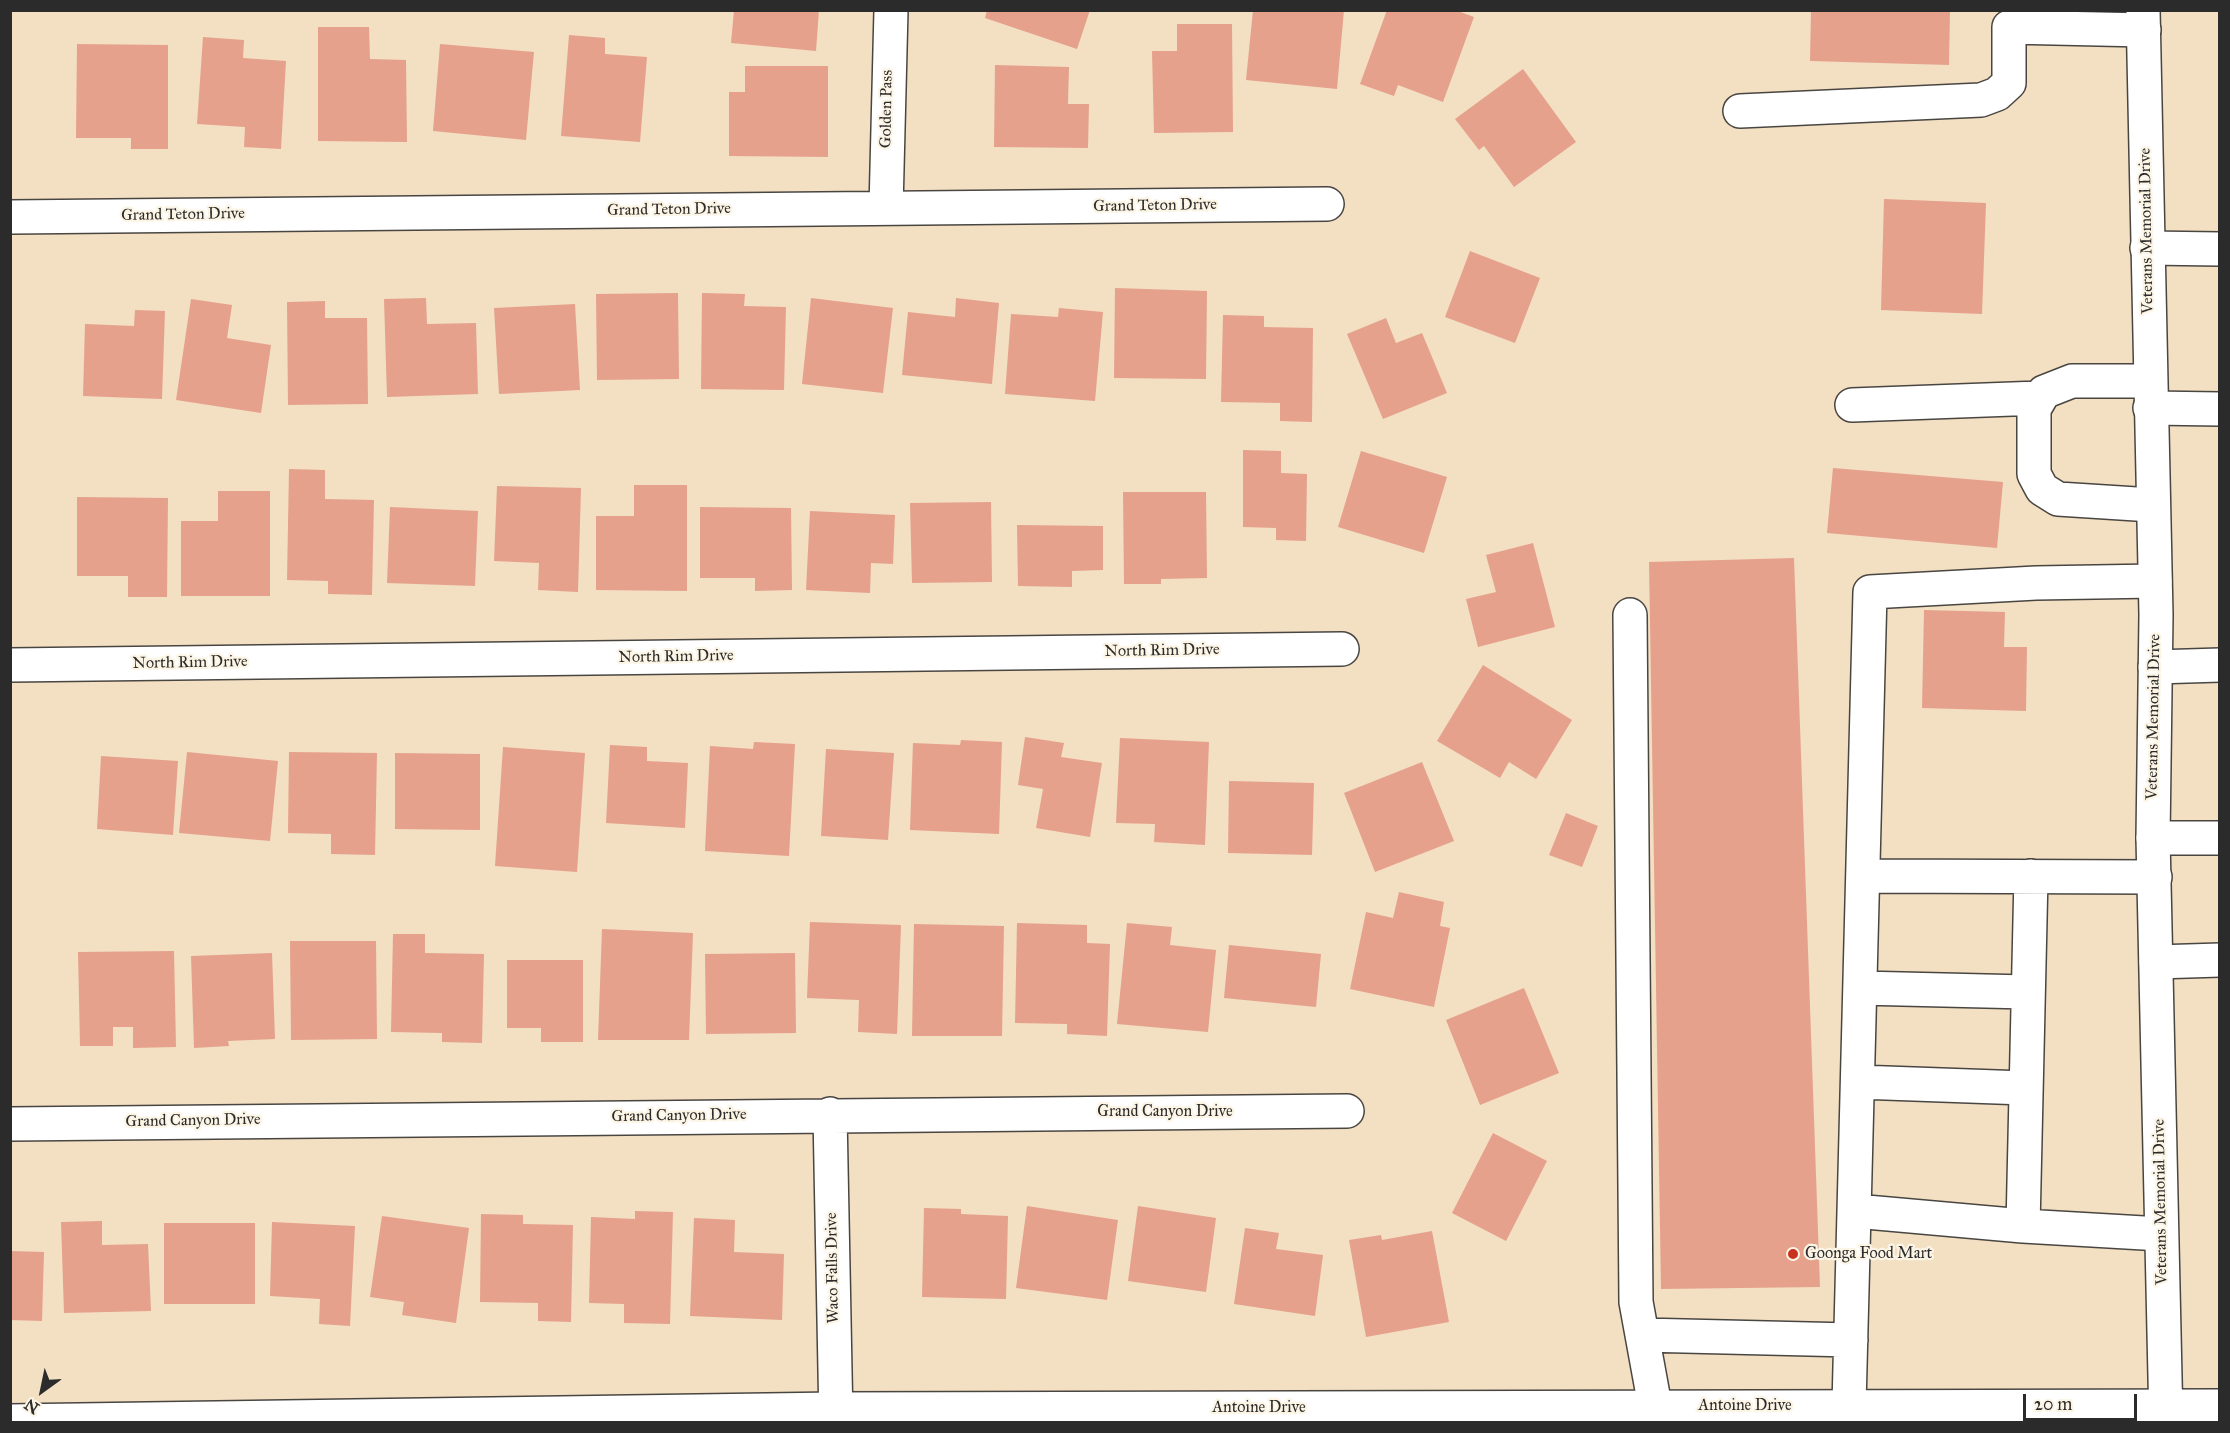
<!DOCTYPE html>
<html>
<head>
<meta charset="utf-8">
<style>
  body { margin:0 }
  #map { position:relative; width:2230px; height:1433px; overflow:hidden; background:#f3dfc2; font-family:"IM FELL Great Primer",serif }
  canvas { display:block }
  .frame { position:absolute; inset:0; border:12px solid #2b2b2b; pointer-events:none }
  .north { position:absolute; left:12px; top:1361px; width:60px; height:60px; -webkit-text-stroke:4px #fcf5e5; paint-order:stroke; rotate:213deg; font-size:16px; font-weight:700; line-height:24px; text-align:center; color:#2b2b2b }
  .north::after { content:''; display:block; margin:auto; width:21px; height:27px; background:#2b2b2b; clip-path:polygon(50% 0,100% 100%,50% 72%,0 100%) }
  .scale { position:absolute; left:2023px; top:1394px; width:114px; height:27px; box-sizing:border-box; border:3px solid #2b2b2b; border-top:0; padding-left:8px; font-size:18px; line-height:21px; white-space:nowrap; color:#2b2b2b; -webkit-text-stroke:4px #fcf5e5; paint-order:stroke }
</style>
</head>
<body>
<div id="map">
<canvas width="2230" height="1433"></canvas>
<div class="frame"></div>
<div class="north">N</div>
<div class="scale">20 m</div>
</div>
<script>
const g = document.querySelector('canvas').getContext('2d');
g.lineJoin = 'round';
function paint(path, color) {
  g.fillStyle = color;
  g.fill(path, 'evenodd');
}
function stroke(path, color, width, dash) {
  g.strokeStyle = color;
  g.lineWidth = width;
  g.lineCap = dash ? 'butt' : 'round';
  g.setLineDash(dash || []);
  g.stroke(path);
}
function write(font, color, halo, rows, align = 'center') {
  g.font = font + ' "IM FELL Great Primer",serif';
  g.lineWidth = 4.5;
  g.setLineDash([]);
  g.textBaseline = 'middle';
  g.strokeStyle = halo;
  g.fillStyle = color;
  for (const [text, x, y, turn = 0] of rows) {
    g.save();
    g.translate(x, y);
    g.rotate((+turn || 0) * Math.PI / 180);
    g.textAlign = isNaN(turn) ? turn : align;
    if (halo) g.strokeText(text, 0, 0);
    g.fillText(text, 0, 0);
    g.restore();
  }
}
paint(new Path2D(`
  M 734,10 L 819,10 L 816,51 L 731,43 Z
  M 987,10 L 1090,10 L 1077,49 L 985,18 Z
  M 1253,10 L 1344,10 L 1337,89 L 1246,80 Z
  M 1387,10 L 1455,10 L 1474,17 L 1443,102 L 1398,85 L 1394,96 L 1360,84 Z
  M 1811,10 L 1950,10 L 1949,65 L 1810,61 Z
  M 1177,24 L 1232,24 L 1233,132 L 1154,133 L 1152,51 L 1177,51 Z
  M 318,27 L 369,27 L 370,59 L 406,60 L 407,142 L 318,141 Z
  M 569,35 L 605,38 L 605,54 L 647,57 L 640,142 L 561,136 Z
  M 203,37 L 244,40 L 243,58 L 286,61 L 281,149 L 244,147 L 245,127 L 197,124 Z
  M 77,44 L 168,45 L 168,149 L 131,149 L 131,138 L 76,138 Z
  M 440,44 L 534,52 L 526,140 L 433,131 Z
  M 995,65 L 1069,67 L 1068,104 L 1089,104 L 1088,148 L 994,147 Z
  M 745,66 L 828,66 L 828,157 L 729,156 L 729,92 L 745,92 Z
  M 1523,69 L 1576,142 L 1514,187 L 1484,146 L 1479,150 L 1455,119 Z
  M 1884,199 L 1986,203 L 1982,314 L 1881,310 Z
  M 1470,251 L 1540,278 L 1515,343 L 1445,317 Z
  M 1115,288 L 1207,291 L 1206,379 L 1114,378 Z
  M 678,293 L 679,379 L 597,380 L 596,294 Z
  M 702,293 L 745,294 L 744,306 L 786,307 L 784,390 L 701,389 Z
  M 426,298 L 427,324 L 476,323 L 478,394 L 387,397 L 384,299 Z
  M 811,298 L 893,308 L 883,393 L 802,384 Z
  M 956,298 L 999,303 L 992,384 L 902,375 L 908,312 L 955,317 Z
  M 191,299 L 232,305 L 227,338 L 271,345 L 261,413 L 176,400 Z
  M 325,301 L 325,318 L 367,318 L 368,404 L 288,405 L 287,302 Z
  M 575,304 L 580,390 L 499,394 L 494,308 Z
  M 1059,308 L 1103,312 L 1095,401 L 1005,394 L 1011,314 L 1058,317 Z
  M 135,310 L 165,311 L 162,399 L 83,396 L 85,324 L 134,326 Z
  M 1223,315 L 1264,316 L 1264,327 L 1313,328 L 1312,422 L 1280,421 L 1280,403 L 1221,402 Z
  M 1386,318 L 1396,343 L 1422,333 L 1447,393 L 1383,419 L 1347,334 Z
  M 1243,450 L 1281,451 L 1281,473 L 1307,474 L 1306,541 L 1276,540 L 1276,528 L 1243,527 Z
  M 1361,451 L 1447,477 L 1424,553 L 1338,527 Z
  M 1833,468 L 2003,482 L 1997,548 L 1827,533 Z
  M 289,469 L 325,470 L 325,499 L 374,500 L 372,595 L 328,594 L 328,581 L 287,580 Z
  M 634,485 L 687,485 L 687,591 L 596,590 L 596,516 L 634,516 Z
  M 497,486 L 581,488 L 578,592 L 538,590 L 539,563 L 494,561 Z
  M 218,491 L 270,491 L 270,596 L 181,596 L 181,521 L 218,521 Z
  M 1123,492 L 1206,492 L 1207,578 L 1161,579 L 1161,584 L 1124,584 Z
  M 77,497 L 168,498 L 167,597 L 128,597 L 128,576 L 77,576 Z
  M 991,502 L 992,582 L 912,583 L 910,503 Z
  M 390,507 L 478,511 L 475,586 L 387,583 Z
  M 700,507 L 791,508 L 792,590 L 755,591 L 755,578 L 700,578 Z
  M 810,511 L 895,515 L 893,564 L 871,563 L 870,593 L 806,590 Z
  M 1017,525 L 1103,526 L 1103,570 L 1072,571 L 1072,587 L 1018,586 Z
  M 1533,543 L 1555,627 L 1478,647 L 1466,599 L 1496,592 L 1486,555 Z
  M 1794,558 L 1820,1287 L 1661,1289 L 1649,562 Z
  M 1924,610 L 2005,612 L 2004,647 L 2027,647 L 2026,711 L 1922,708 Z
  M 1483,665 L 1572,720 L 1536,779 L 1509,762 L 1500,778 L 1437,741 Z
  M 1025,737 L 1064,743 L 1061,757 L 1102,763 L 1090,837 L 1036,828 L 1043,789 L 1018,785 Z
  M 1120,738 L 1209,742 L 1205,845 L 1154,842 L 1155,824 L 1116,823 Z
  M 961,740 L 1002,742 L 999,834 L 910,830 L 913,743 L 960,745 Z
  M 754,742 L 795,744 L 789,856 L 705,851 L 710,746 L 753,749 Z
  M 610,745 L 647,747 L 647,761 L 688,763 L 685,828 L 606,823 Z
  M 503,747 L 585,753 L 577,872 L 495,866 Z
  M 826,749 L 894,753 L 888,840 L 821,836 Z
  M 187,752 L 278,761 L 270,841 L 179,833 Z
  M 289,752 L 377,753 L 375,855 L 331,854 L 331,834 L 288,833 Z
  M 395,753 L 480,754 L 480,830 L 395,829 Z
  M 101,756 L 178,761 L 173,835 L 97,829 Z
  M 1422,762 L 1454,841 L 1375,872 L 1344,793 Z
  M 1229,781 L 1314,783 L 1312,855 L 1228,853 Z
  M 1566,813 L 1598,826 L 1582,867 L 1549,855 Z
  M 1399,892 L 1444,902 L 1440,926 L 1450,928 L 1434,1007 L 1350,989 L 1366,912 L 1393,918 Z
  M 810,922 L 901,925 L 897,1034 L 858,1032 L 859,1000 L 807,998 Z
  M 1017,923 L 1087,925 L 1087,943 L 1110,944 L 1107,1036 L 1067,1034 L 1067,1024 L 1015,1023 Z
  M 1127,923 L 1172,927 L 1170,945 L 1216,950 L 1208,1032 L 1117,1024 Z
  M 914,924 L 1004,926 L 1002,1036 L 912,1036 Z
  M 602,929 L 693,933 L 689,1040 L 598,1040 Z
  M 393,934 L 425,934 L 425,953 L 484,954 L 482,1043 L 442,1042 L 442,1033 L 391,1032 Z
  M 290,941 L 376,941 L 377,1039 L 291,1040 Z
  M 1229,945 L 1321,954 L 1316,1007 L 1224,998 Z
  M 174,951 L 176,1047 L 133,1048 L 133,1027 L 113,1027 L 113,1046 L 80,1046 L 78,952 Z
  M 272,953 L 275,1039 L 228,1041 L 229,1046 L 194,1048 L 191,956 Z
  M 795,953 L 796,1033 L 706,1034 L 705,954 Z
  M 507,960 L 583,960 L 583,1042 L 541,1042 L 541,1028 L 507,1028 Z
  M 1524,988 L 1559,1073 L 1480,1105 L 1446,1020 Z
  M 1493,1133 L 1547,1161 L 1506,1241 L 1452,1213 Z
  M 1027,1206 L 1118,1220 L 1107,1300 L 1016,1288 Z
  M 1138,1206 L 1216,1218 L 1206,1292 L 1128,1281 Z
  M 924,1208 L 961,1209 L 961,1214 L 1008,1216 L 1006,1299 L 922,1297 Z
  M 635,1211 L 673,1212 L 670,1324 L 624,1323 L 624,1304 L 589,1303 L 591,1217 L 635,1219 Z
  M 481,1214 L 523,1215 L 523,1224 L 573,1225 L 571,1322 L 538,1321 L 538,1303 L 480,1302 Z
  M 382,1216 L 469,1228 L 456,1323 L 402,1315 L 404,1302 L 370,1297 Z
  M 694,1218 L 735,1220 L 734,1252 L 784,1254 L 782,1320 L 690,1316 Z
  M 102,1221 L 102,1245 L 148,1244 L 151,1311 L 64,1313 L 61,1222 Z
  M 272,1222 L 355,1226 L 350,1326 L 319,1324 L 320,1299 L 270,1296 Z
  M 164,1223 L 255,1223 L 255,1304 L 164,1304 Z
  M 1245,1228 L 1279,1233 L 1276,1249 L 1323,1255 L 1315,1316 L 1234,1304 Z
  M 1432,1231 L 1449,1322 L 1366,1337 L 1349,1240 L 1381,1235 L 1382,1240 Z
  M 10,1251 L 44,1252 L 42,1321 L 10,1320 Z`), '#e5a18c');
const minor = new Path2D(`
  M 1740,111 L 1981,100 L 1997,94 L 2009,83 L 2009,27 L 2144,30
  M 886,208 L 891,10
  M 10,217 L 1327,204
  M 2147,248 L 2220,249
  M 2150,381 L 2072,381 L 2044,392 L 2034,409 L 2034,474 L 2042,489 L 2058,499 L 2152,505
  M 1852,405 L 2039,398
  M 2150,408 L 2220,409
  M 1630,615 L 1636,1302 L 1655,1406
  M 10,665 L 1342,649
  M 2155,667 L 2220,665
  M 2153,838 L 2220,838
  M 1863,876 L 2155,877
  M 2156,962 L 2220,960
  M 1860,988 L 2027,992
  M 1858,1082 L 2025,1088
  M 830,1114 L 836,1422
  M 10,1124 L 1347,1111
  M 1855,1211 L 2023,1226 L 2161,1234
  M 2023,1226 L 2031,876
  M 1642,1335 L 1851,1340
  M 1849,1405 L 1870,592 L 2036,583 L 2155,581`);
const major = new Path2D(`
  M 2143,10 L 2156,615 L 2153,838 L 2166,1422
  M 10,1421 L 835,1409 L 2220,1406`);
stroke(minor, '#494642', 36);
stroke(major, '#494642', 36);
stroke(minor, '#fff', 33);
stroke(major, '#fff', 33);
for (const [x, y, r, color] of [
  [1793,1254,6,"#c8321e"]
]) {
  const dot = new Path2D();
  dot.arc(x, y, r, 0, 2 * Math.PI);
  g.fillStyle = color;
  g.fill(dot);
  stroke(dot, '#fcf5e5', 2);
}
write('16px', '#2b2b2b', '#fcf5e5', [
  ["Golden Pass",887,109,-89],
  ["Grand Teton Drive",1155,206,-1],
  ["Grand Teton Drive",669,210,-1],
  ["Grand Teton Drive",183,215,-1],
  ["Veterans Memorial Drive",2147,231,-91],
  ["North Rim Drive",1162,651,-1],
  ["North Rim Drive",676,657,-1],
  ["North Rim Drive",190,663,-1],
  ["Veterans Memorial Drive",2154,717,-89],
  ["Grand Canyon Drive",1165,1112],
  ["Grand Canyon Drive",679,1116,-1],
  ["Grand Canyon Drive",193,1121,-1],
  ["Veterans Memorial Drive",2161,1202,-91],
  ["Waco Falls Drive",833,1268,-91],
  ["Antoine Drive",1745,1406],
  ["Antoine Drive",1259,1408]
]);
write('16px', '#2b2b2b', '#fcf5e5', [
  ["Goonga Food Mart",1805,1254]
], 'left');
</script>
</body>
</html>
